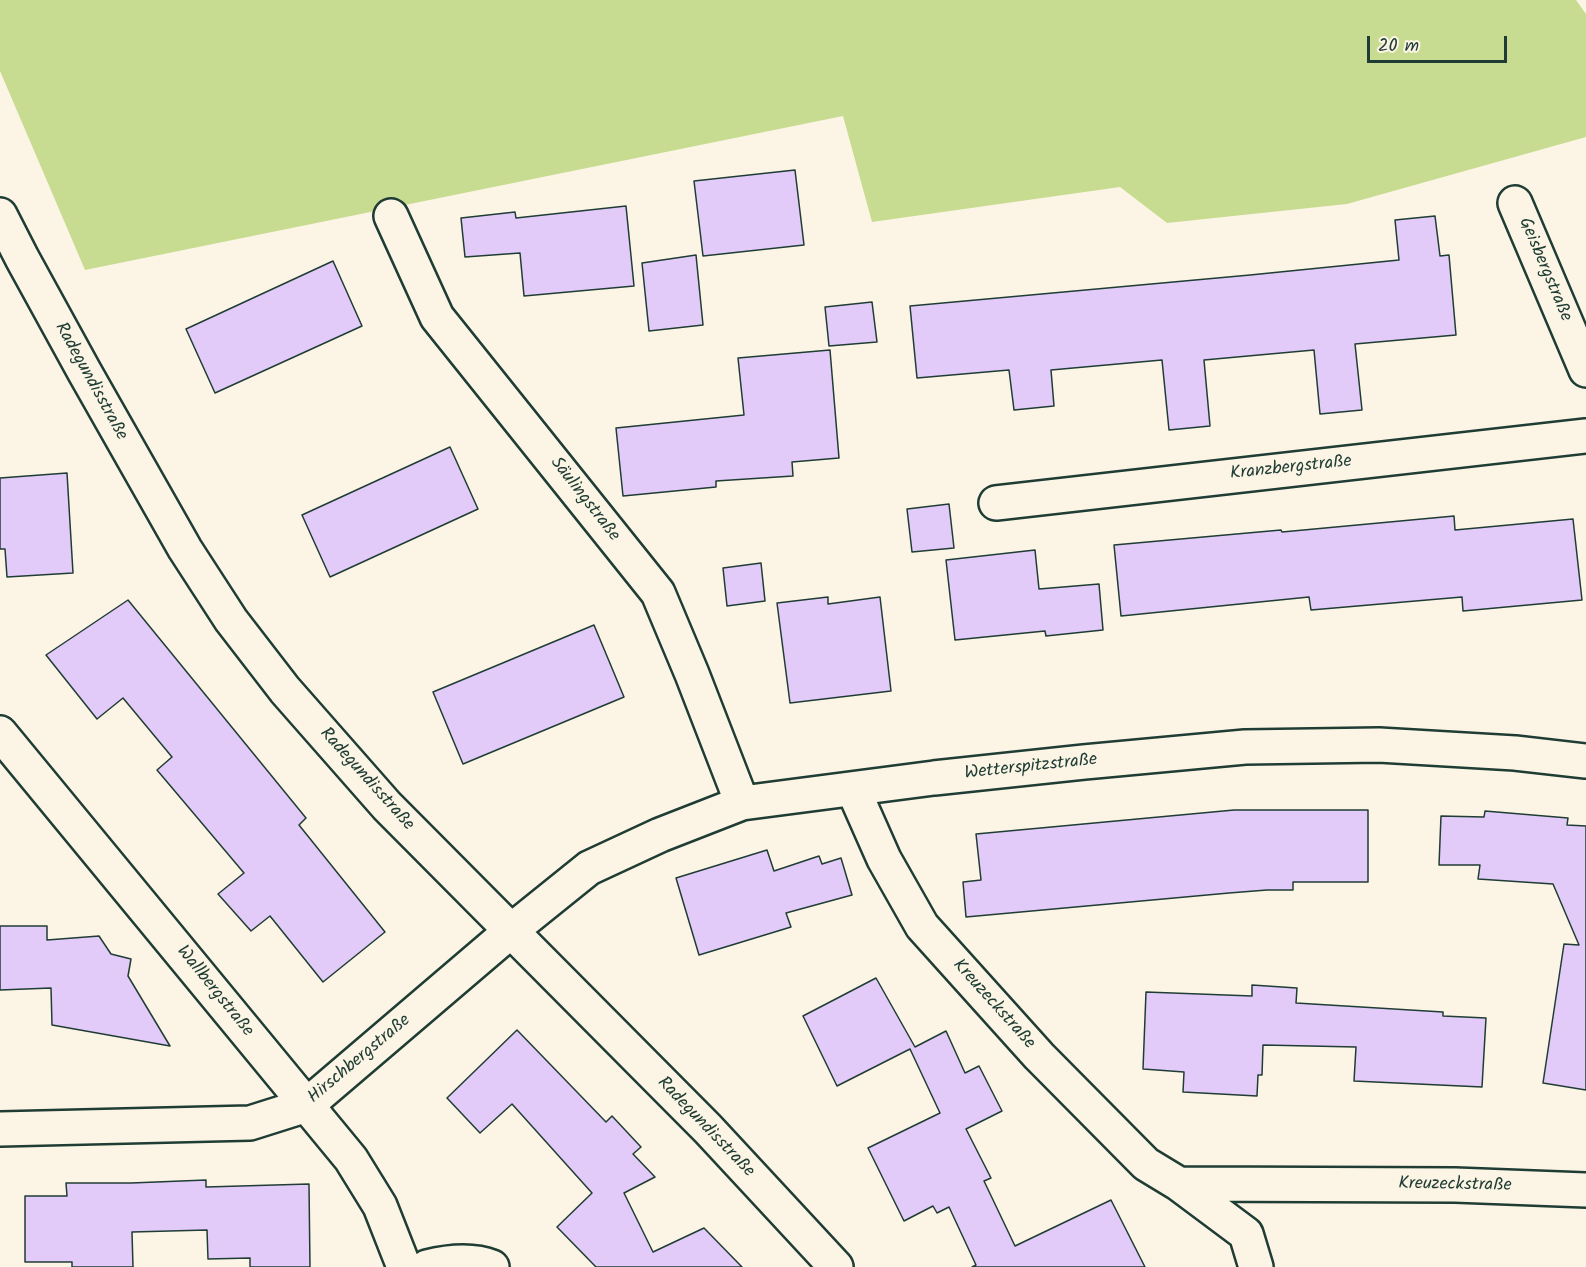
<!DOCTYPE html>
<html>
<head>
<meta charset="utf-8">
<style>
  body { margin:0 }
  #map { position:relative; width:1586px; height:1267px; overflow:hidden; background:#fcf5e5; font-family:Kalam,sans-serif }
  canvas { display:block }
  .scale { position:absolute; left:1367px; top:36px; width:140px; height:27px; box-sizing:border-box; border:3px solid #1f3d34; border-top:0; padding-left:8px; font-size:18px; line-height:21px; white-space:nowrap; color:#1f3d34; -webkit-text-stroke:4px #fcf5e5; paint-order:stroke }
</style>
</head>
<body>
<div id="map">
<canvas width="1586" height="1267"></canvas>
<div class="scale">20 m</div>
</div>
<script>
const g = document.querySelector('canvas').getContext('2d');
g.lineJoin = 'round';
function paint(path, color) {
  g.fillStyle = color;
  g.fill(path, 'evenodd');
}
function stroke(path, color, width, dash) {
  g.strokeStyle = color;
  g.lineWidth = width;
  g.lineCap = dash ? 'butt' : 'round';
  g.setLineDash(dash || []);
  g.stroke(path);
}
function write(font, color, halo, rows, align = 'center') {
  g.font = font + ' Kalam,sans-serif';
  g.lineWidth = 4.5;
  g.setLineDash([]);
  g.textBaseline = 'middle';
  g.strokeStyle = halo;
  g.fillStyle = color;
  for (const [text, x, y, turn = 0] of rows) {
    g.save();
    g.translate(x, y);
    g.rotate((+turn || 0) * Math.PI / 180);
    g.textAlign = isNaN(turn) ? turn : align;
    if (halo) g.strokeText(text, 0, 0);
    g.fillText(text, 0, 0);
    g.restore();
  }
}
paint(new Path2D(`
  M 0,0 L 1576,0 L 1586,14 L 1586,137 L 1347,204 L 1167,223 L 1120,187 L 872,222 L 843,116 L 85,270 L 0,71 Z`), '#c8dc91');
const building = new Path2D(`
  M 795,170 L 804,245 L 703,256 L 694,181 Z
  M 626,206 L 634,286 L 524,296 L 520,253 L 465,257 L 461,218 L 515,212 L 516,218 Z
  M 1435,216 L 1440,256 L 1449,255 L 1456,335 L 1355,344 L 1362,410 L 1320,414 L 1314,350 L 1204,360 L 1210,426 L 1169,430 L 1162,360 L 1051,370 L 1054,406 L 1014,410 L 1009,370 L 917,378 L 910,306 L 1250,275 L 1399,260 L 1395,220 Z
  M 696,255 L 703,325 L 649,331 L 642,263 Z
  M 333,261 L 362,326 L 215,393 L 186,329 Z
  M 872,302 L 877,342 L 829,346 L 825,307 Z
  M 830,350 L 839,458 L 792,462 L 793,476 L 716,481 L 716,487 L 623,496 L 616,428 L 744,415 L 738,358 Z
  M 450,447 L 478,509 L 330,577 L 302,515 Z
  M 67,473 L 73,573 L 7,577 L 5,549 L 0,549 L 0,478 Z
  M 949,504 L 954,548 L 912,552 L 907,509 Z
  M 1454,516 L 1455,530 L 1573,519 L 1582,600 L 1463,611 L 1462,597 L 1311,610 L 1309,597 L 1121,616 L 1114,545 L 1281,530 L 1282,532 Z
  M 1035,550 L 1039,589 L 1099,584 L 1103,630 L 1046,636 L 1045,631 L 955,640 L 946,560 Z
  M 761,563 L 765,601 L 727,606 L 723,568 Z
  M 828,597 L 828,604 L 880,597 L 891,691 L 790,703 L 777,603 Z
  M 128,600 L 306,818 L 299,825 L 385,932 L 323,982 L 270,916 L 251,931 L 218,894 L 244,873 L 157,770 L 172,757 L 123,698 L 97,719 L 46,655 Z
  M 594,625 L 624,697 L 463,764 L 433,692 Z
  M 1234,810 L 1368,810 L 1368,882 L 1293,882 L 1293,890 L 1267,890 L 1229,893 L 966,917 L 963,882 L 981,880 L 976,834 Z
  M 1485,811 L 1568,818 L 1567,825 L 1586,826 L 1586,1090 L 1543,1083 L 1564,944 L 1579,945 L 1553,884 L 1478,879 L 1480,865 L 1439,865 L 1441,816 L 1484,817 Z
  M 767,850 L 774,871 L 819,856 L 822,864 L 841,858 L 852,895 L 786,913 L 791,927 L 699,955 L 676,878 Z
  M 0,926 L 47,926 L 47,940 L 99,936 L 111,954 L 131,959 L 128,976 L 170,1046 L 52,1025 L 51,988 L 0,990 Z
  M 876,978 L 915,1047 L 946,1031 L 965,1073 L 979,1066 L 1002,1111 L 966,1129 L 991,1178 L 984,1181 L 1015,1246 L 1111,1200 L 1145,1267 L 972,1267 L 976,1265 L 949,1207 L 937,1213 L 933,1206 L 904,1221 L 868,1148 L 940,1113 L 910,1049 L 837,1086 L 803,1016 Z
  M 1252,985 L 1297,988 L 1296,1003 L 1443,1012 L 1443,1016 L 1486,1018 L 1482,1087 L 1354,1081 L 1356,1047 L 1263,1045 L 1262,1075 L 1258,1075 L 1257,1096 L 1183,1092 L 1184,1072 L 1143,1069 L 1146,992 L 1252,996 Z
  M 517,1030 L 606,1122 L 612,1116 L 641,1147 L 633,1154 L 655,1177 L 624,1193 L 653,1252 L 704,1228 L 742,1267 L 596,1267 L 557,1227 L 592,1193 L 512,1104 L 480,1133 L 447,1098 Z
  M 206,1180 L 206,1187 L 309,1184 L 310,1267 L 250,1267 L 250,1258 L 208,1259 L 207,1230 L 132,1232 L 133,1267 L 72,1267 L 72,1262 L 25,1262 L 25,1196 L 67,1196 L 66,1183 L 131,1183 Z`);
paint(building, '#e2caf9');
stroke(building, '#1f3d34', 1.5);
const minor = new Path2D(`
  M 1515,203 L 1586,370
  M 0,215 L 22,258 L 84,371 L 185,549 L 231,620 L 285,690 L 387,806 L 708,1129 L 836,1267
  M 391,216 L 437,317 L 658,593 L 692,674 L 742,803
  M 996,503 L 1586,436
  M 0,733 L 351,1159 L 380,1206 L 404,1267
  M 853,789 L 884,859 L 922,926 L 1039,1056 L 1146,1164 L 1179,1184 L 1246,1234 L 1256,1267
  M 0,1129 L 250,1123 L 307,1105 L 512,930 L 589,868 L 660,835 L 742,803 L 934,778 L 1084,762 L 1245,747 L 1379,745 L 1515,753 L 1586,761
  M 1179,1184 L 1455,1185 L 1586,1190
  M 427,1267 C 447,1262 472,1259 492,1267`);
stroke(minor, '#1f3d34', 38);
stroke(minor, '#fcf5e5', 33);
write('18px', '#1f3d34', '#fcf5e5', [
  ["Geisbergstraße",1544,270,67],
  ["Radegundisstraße",90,382,61],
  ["Kranzbergstraße",1291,469,-6],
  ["Säulingstraße",584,500,52],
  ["Wetterspitzstraße",1031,768,-6],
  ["Radegundisstraße",366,780,48],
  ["Wallbergstraße",214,992,51],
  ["Kreuzeckstraße",993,1005,48],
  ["Hirschbergstraße",360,1060,-40],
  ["Radegundisstraße",705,1128,46],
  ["Kreuzeckstraße",1455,1186,1]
]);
</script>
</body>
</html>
